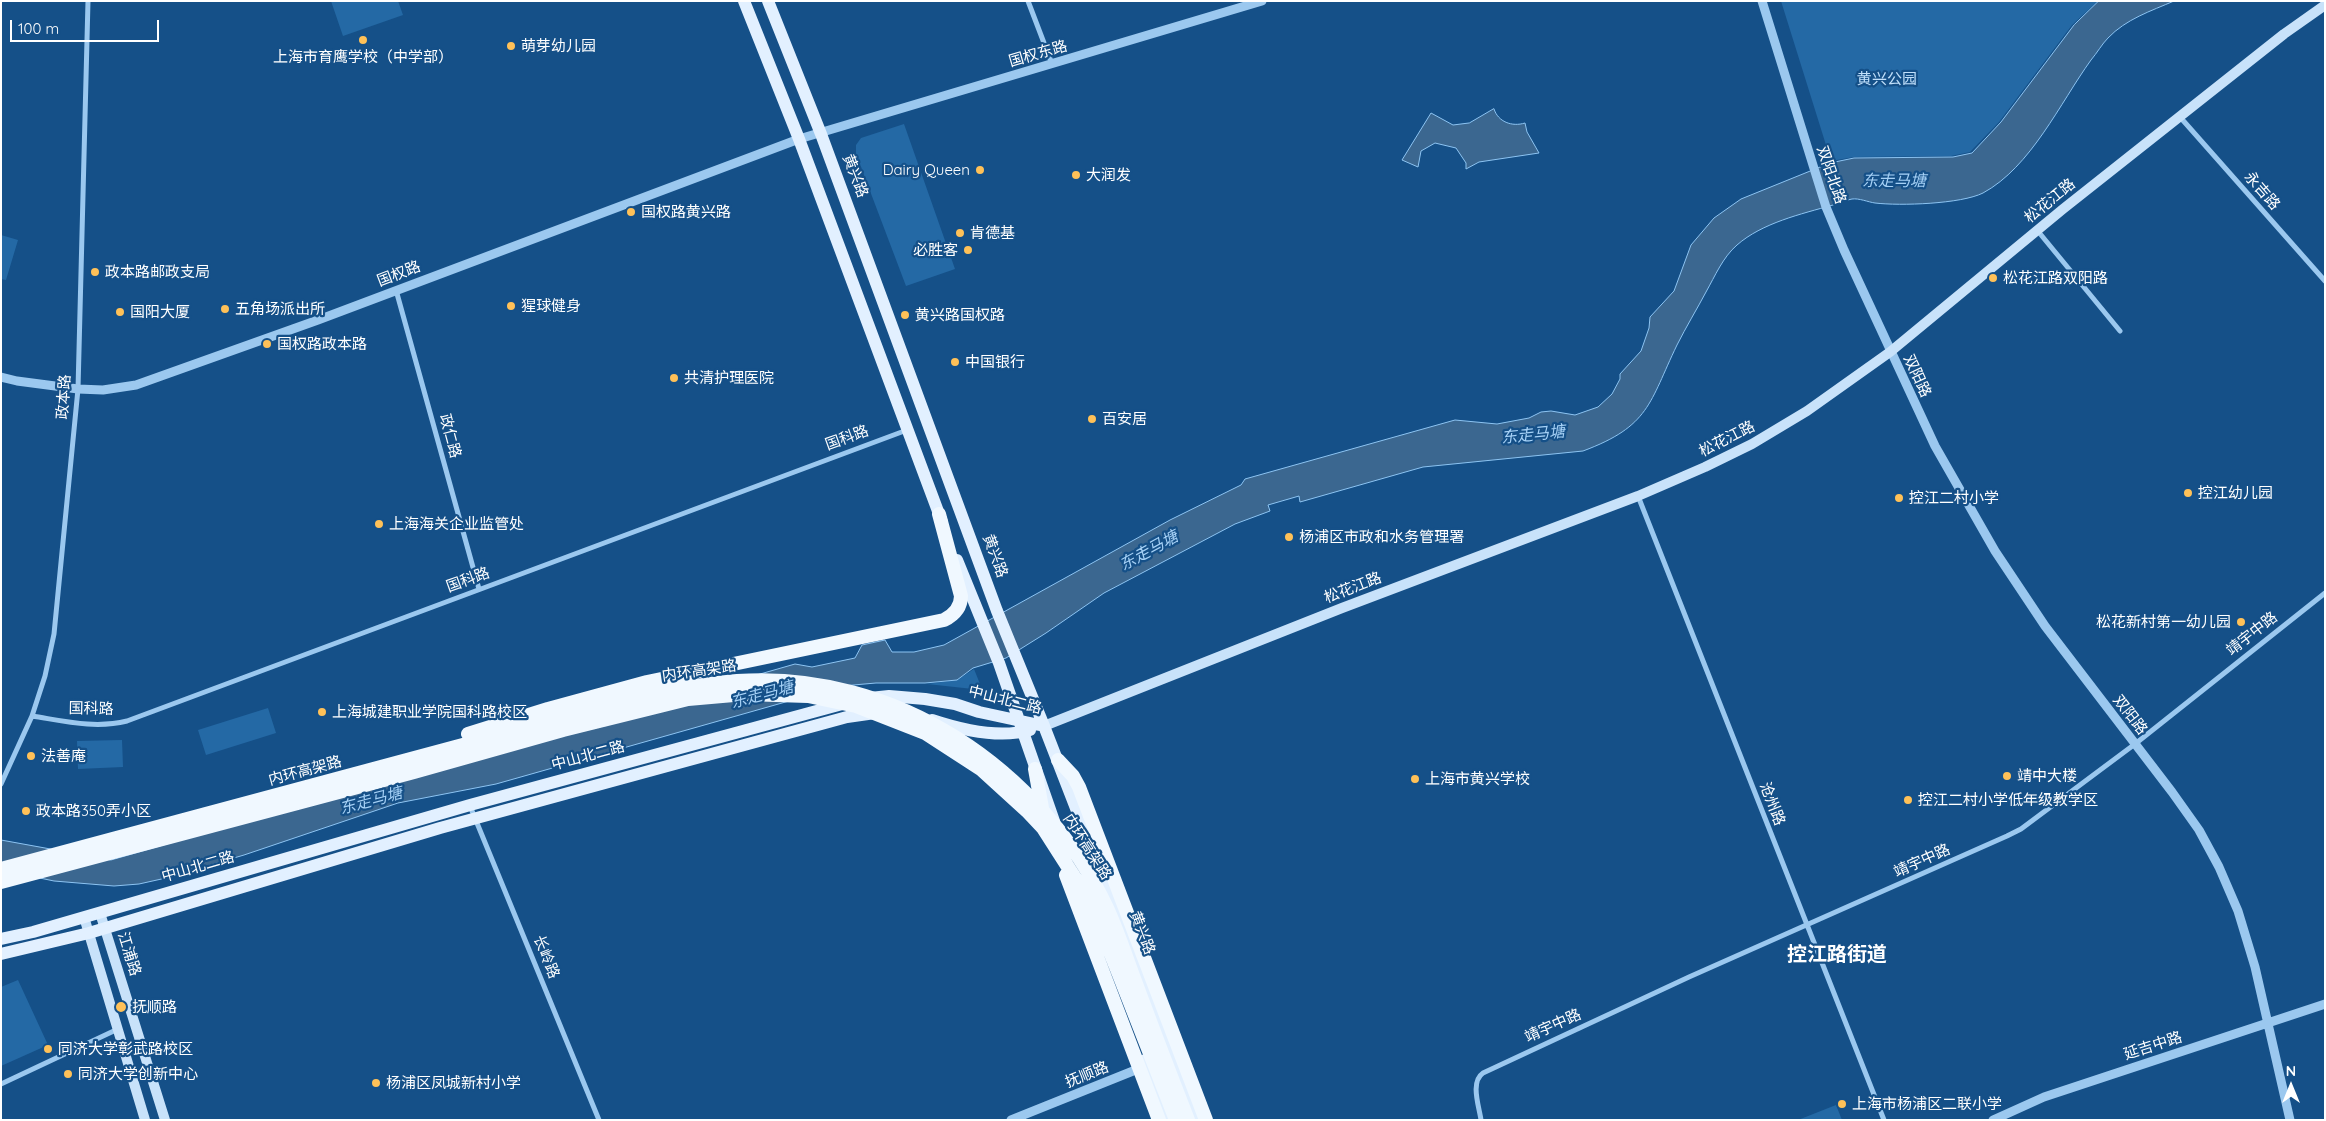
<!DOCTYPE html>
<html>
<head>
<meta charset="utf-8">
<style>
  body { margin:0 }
  #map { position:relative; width:2326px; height:1121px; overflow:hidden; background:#155088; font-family:Quicksand,sans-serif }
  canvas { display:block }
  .frame { position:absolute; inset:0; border:2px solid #fff; pointer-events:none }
  .north { position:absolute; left:2266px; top:1061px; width:50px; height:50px; -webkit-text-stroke:4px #155088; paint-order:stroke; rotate:0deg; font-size:14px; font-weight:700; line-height:20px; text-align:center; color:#fff }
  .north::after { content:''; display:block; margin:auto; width:18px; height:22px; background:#fff; clip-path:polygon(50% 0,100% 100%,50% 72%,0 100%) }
  .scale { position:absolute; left:10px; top:20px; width:149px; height:22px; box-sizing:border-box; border:2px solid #fff; border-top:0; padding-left:6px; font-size:15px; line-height:18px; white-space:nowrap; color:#fff; -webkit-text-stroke:4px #155088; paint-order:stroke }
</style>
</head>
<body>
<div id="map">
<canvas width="2326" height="1121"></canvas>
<div class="frame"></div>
<div class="north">N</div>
<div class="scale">100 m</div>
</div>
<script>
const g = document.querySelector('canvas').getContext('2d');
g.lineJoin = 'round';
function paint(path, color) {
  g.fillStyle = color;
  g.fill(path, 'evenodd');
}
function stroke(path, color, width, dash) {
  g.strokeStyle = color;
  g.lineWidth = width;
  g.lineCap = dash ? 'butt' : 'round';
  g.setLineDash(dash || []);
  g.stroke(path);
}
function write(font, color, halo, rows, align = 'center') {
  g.font = font + ' Quicksand,"Noto Sans SC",sans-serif';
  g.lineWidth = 4.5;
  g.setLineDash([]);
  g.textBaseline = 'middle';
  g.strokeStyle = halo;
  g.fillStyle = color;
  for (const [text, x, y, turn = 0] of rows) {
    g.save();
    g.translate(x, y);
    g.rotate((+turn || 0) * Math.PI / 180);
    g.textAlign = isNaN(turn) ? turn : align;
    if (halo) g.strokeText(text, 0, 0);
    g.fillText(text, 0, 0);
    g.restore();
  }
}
paint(new Path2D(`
  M 331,1 L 398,1 L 403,15 L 343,36 Z
  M 1781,1 L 2098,1 L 2072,25 L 1999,122 L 1970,152 L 1951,156 L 1854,157 L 1831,161 Z
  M 904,124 L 955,269 L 906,286 L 856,154 L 856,145 L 861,138 Z
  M 1,235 L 18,240 L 6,280 L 1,279 Z
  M 974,669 L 980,684 L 973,689 L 927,684 L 957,680 Z
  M 268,708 L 276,733 L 206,755 L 198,730 Z
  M 122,740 L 123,767 L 78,769 L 77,741 Z
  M 18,980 L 48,1045 L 1,1066 L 1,987 Z
  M 1836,1105 L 1842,1120 L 1798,1120 Z`), '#2469a5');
const water = new Path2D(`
  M 2099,1 L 2174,1 C 2151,11 2126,19 2108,38 C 2102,44 2097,53 2091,60 C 2060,103 2031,167 1983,193 C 1961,204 1900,206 1875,203 C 1868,202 1859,198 1852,199 C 1846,200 1839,203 1833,205 C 1801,214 1762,223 1737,245 C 1723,257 1715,276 1706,292 C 1697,309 1686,327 1677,345 C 1649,403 1650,426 1583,451 L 1423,467 L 1300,502 L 1299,496 L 1268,505 L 1270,511 L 1235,524 L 1104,593 L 1046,633 L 1006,658 L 973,668 L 957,680 L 925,683 L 876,683 L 842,686 L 496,784 L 398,803 L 244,855 L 166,878 L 139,884 L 114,886 L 54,881 L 16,873 L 1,872 L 1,840 L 111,860 L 795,664 L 812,667 L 855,658 L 862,645 L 885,640 L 892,652 L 914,652 L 944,645 L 1170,520 L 1241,485 L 1245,479 L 1455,420 L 1497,424 L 1529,418 L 1541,412 L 1551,411 L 1575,415 L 1598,407 L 1612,394 L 1620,379 L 1620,374 L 1641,351 L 1649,328 L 1650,317 L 1674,291 L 1691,245 L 1714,218 L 1741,199 L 1830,163 L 1854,158 L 1953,157 L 1972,153 L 2001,122 L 2074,25 Z
  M 1494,109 C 1498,122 1512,127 1525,123 L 1527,132 L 1539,153 L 1479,162 L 1466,169 L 1466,163 L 1456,148 L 1435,143 L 1421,151 L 1418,167 L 1402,160 L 1431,113 L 1453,125 L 1469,123 Z`);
paint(water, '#3b6790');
stroke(water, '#8dc4f2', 1);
stroke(new Path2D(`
  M 1028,1 L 1052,64
  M 2180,117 L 2325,281
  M 2037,230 L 2120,331
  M 396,290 L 479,589
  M 1638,496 L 1884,1120
  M 32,716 C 64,721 95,729 127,721 L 907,430
  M 1,784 L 32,716 L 45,676 L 54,634 L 78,389 L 88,1
  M 470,806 L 599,1120
  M 1,1084 L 118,1029
  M 1481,1120 C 1479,1106 1470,1082 1483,1073 L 1689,977 L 2007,836 L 2021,829 L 2135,744 L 2325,593`), '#9bc8ef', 5);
stroke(new Path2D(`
  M 1762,1 L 1826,207 L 1844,250 L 1935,446 L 1995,551 L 2045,626 L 2172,792 L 2199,830 L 2219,867 L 2238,911 L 2255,967 L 2290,1120
  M 1,377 L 17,381 L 78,389 L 103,390 L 136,385 L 318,320 L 799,139 L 1262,1
  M 1011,1120 L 1143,1067
  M 1993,1120 L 2044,1097 L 2325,1004`), '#9bc8ef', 9);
stroke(new Path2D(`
  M 1044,726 L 1342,608 L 1638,496 L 1705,467 L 1752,444 L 1807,411 L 1890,352 L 2063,209 L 2284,34 L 2325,5
  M 100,913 L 165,1120
  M 84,917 L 145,1120`), '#c8e2fa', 10);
stroke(new Path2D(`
  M 744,1 L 799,139 L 942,522
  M 768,1 L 821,134 L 997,611 L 1044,726 L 1197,1120
  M 957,560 L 999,663 L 1055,824
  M 870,698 L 889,696 L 925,699 L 955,704 L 979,712 L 1044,726
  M 932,720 C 962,730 999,739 1030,730
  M 1,939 L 33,932 L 470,805 L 846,703
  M 1,954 L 89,933 L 440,828 L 847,717 L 875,713
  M 1145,1060 L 1168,1120`), '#e2f0ff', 12);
stroke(new Path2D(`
  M 468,734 L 548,709 L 647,682 L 944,620 C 954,615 961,607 961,596 L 939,514
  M 1058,760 L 1073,776 L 1079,787 L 1206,1120
  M 1035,769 L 1042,808
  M 1,869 L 649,695 C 678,689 708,683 737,681 C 895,670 1041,768 1107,908 C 1118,932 1126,957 1135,981 C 1152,1027 1170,1074 1188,1120
  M 1066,875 L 1159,1120
  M 1,882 L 414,772 L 563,730 L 688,699 L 745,694 L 808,696 L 856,706 L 925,733 L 982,770 L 1027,811 L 1043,828 L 1091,903 L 1176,1120`), '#f0f8ff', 14);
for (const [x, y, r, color] of [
  [363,40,5,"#ffc158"],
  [511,46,5,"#ffc158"],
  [980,170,5,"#ffc158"],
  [1076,175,5,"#ffc158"],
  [631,212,5,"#ffc158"],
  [960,233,5,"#ffc158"],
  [968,250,5,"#ffc158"],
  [95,272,5,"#ffc158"],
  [1993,278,5,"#ffc158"],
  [511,306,5,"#ffc158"],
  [225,309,5,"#ffc158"],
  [120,312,5,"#ffc158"],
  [905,315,5,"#ffc158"],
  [267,344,5,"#ffc158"],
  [955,362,5,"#ffc158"],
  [674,378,5,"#ffc158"],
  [1092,419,5,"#ffc158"],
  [2188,493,5,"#ffc158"],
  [1899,498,5,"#ffc158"],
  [379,524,5,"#ffc158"],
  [1289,537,5,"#ffc158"],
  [2241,622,5,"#ffc158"],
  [322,712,5,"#ffc158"],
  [31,756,5,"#ffc158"],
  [2007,776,5,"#ffc158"],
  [1415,779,5,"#ffc158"],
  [1908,800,5,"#ffc158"],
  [26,811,5,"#ffc158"],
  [121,1007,6,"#ffc158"],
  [48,1049,5,"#ffc158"],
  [68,1074,5,"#ffc158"],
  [376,1083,5,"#ffc158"],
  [1842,1104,5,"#ffc158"]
]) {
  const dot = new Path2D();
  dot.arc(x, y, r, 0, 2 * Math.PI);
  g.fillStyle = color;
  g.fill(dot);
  stroke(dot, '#155088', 2);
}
write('15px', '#fff', '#155088', [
  ["萌芽幼儿园",521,46],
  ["上海市育鹰学校（中学部）",363,57,"center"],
  ["Dairy Queen",970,170,"right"],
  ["大润发",1086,175],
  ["国权路黄兴路",641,212],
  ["肯德基",970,233],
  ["必胜客",958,250,"right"],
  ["政本路邮政支局",105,272],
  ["松花江路双阳路",2003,278],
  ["猩球健身",521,306],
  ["五角场派出所",235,309],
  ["国阳大厦",130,312],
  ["黄兴路国权路",915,315],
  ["国权路政本路",277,344],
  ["中国银行",965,362],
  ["共清护理医院",684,378],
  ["百安居",1102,419],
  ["控江幼儿园",2198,493],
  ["控江二村小学",1909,498],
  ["上海海关企业监管处",389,524],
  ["杨浦区市政和水务管理署",1299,537],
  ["松花新村第一幼儿园",2231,622,"right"],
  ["上海城建职业学院国科路校区",332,712],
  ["法善庵",41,756],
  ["靖中大楼",2017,776],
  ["上海市黄兴学校",1425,779],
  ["控江二村小学低年级教学区",1918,800],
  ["政本路350弄小区",36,811],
  ["抚顺路",132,1007],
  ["同济大学彰武路校区",58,1049],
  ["同济大学创新中心",78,1074],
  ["杨浦区凤城新村小学",386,1083],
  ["上海市杨浦区二联小学",1852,1104]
], 'left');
write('15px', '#fff', '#155088', [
  ["国权东路",1038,54,-16],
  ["双阳北路",1831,175,71],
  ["黄兴路",855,176,69],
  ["永吉路",2262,191,49],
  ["松花江路",2050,201,-39],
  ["国权路",399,274,-21],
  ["双阳路",1917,376,65],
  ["政本路",64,397,-86],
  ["政仁路",450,436,75],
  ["国科路",847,438,-20],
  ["松花江路",1727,439,-27],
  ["黄兴路",995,556,70],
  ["国科路",468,580,-20],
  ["松花江路",1353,588,-21],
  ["靖宇中路",2252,634,-38],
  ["内环高架路",699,671,-8],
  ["中山北二路",1005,700,14],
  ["国科路",91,709,1],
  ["双阳路",2130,715,52],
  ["中山北二路",588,756,-15],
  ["内环高架路",305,771,-15],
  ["沧州路",1772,804,69],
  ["内环高架路",1087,847,57],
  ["靖宇中路",1922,861,-24],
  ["中山北二路",198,867,-16],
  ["黄兴路",1142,933,69],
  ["江浦路",129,954,73],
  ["长岭路",546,957,68],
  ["靖宇中路",1553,1026,-24],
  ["延吉中路",2153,1046,-18],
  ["抚顺路",1087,1075,-22]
]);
write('15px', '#c1e0fb', '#155088', [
  ["黄兴公园",1887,79]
]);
write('italic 16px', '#a6d1f6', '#155088', [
  ["东走马塘",1894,181],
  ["东走马塘",1533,435,-6],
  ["东走马塘",1149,551,-29],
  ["东走马塘",762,695,-15],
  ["东走马塘",371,801,-15]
]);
write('bold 20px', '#fff', '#155088', [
  ["控江路街道",1837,955]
]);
</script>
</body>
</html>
